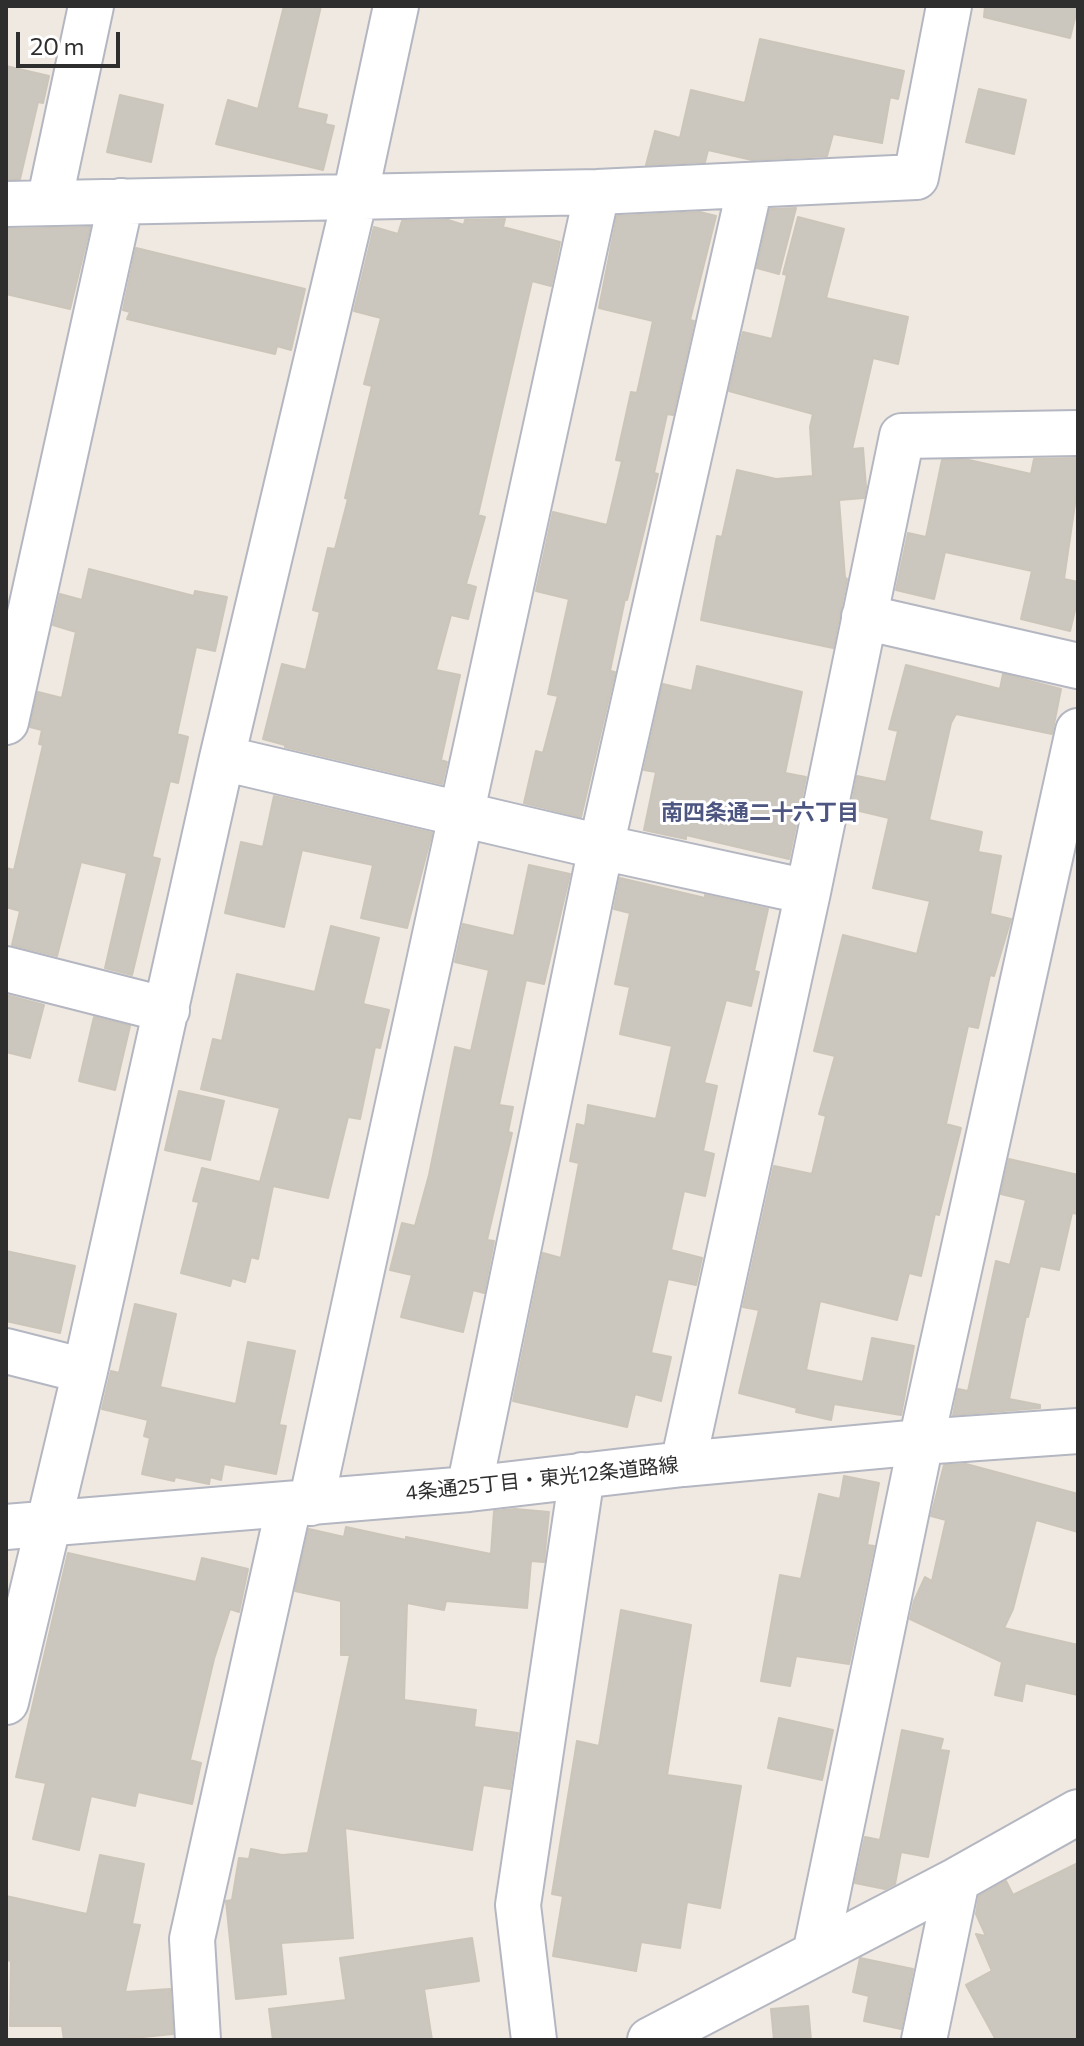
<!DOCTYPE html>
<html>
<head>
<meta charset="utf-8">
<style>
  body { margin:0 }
  #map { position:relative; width:1084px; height:2046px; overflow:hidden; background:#efe9e1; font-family:Commissioner,sans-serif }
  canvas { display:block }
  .frame { position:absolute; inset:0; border:8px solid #2e2e2e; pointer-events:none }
  .scale { position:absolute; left:16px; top:32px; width:104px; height:36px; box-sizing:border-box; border:4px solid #2e2e2e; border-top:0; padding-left:10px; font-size:24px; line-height:28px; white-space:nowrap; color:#2e2e2e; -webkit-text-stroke:6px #fff; paint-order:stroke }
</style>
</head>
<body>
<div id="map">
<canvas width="1084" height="2046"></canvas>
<div class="frame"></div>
<div class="scale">20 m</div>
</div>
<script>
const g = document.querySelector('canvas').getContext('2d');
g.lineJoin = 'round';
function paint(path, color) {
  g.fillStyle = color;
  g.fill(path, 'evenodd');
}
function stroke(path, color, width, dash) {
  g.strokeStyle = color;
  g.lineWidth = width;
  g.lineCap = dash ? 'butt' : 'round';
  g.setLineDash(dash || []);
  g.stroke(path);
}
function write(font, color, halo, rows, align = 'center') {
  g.font = font + ' Commissioner,"Noto Sans JP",sans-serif';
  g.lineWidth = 6;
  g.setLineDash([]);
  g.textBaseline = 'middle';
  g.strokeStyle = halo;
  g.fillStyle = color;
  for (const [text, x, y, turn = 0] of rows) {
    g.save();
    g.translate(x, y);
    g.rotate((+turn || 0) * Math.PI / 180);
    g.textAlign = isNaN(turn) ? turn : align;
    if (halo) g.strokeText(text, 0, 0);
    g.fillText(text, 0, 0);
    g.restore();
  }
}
const building = new Path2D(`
  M 284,6 L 321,6 L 297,108 L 327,115 L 325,124 L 334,126 L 323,170 L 216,144 L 228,100 L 258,109 Z
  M 985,6 L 1078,6 L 1070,38 L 984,17 Z
  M 760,39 L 904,71 L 898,99 L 890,97 L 882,143 L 833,134 L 827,156 L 752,160 L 708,150 L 705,162 L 646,165 L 655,131 L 680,138 L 691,90 L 745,103 Z
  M 6,66 L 49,76 L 43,103 L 38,102 L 20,179 L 6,179 Z
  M 979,89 L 1026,100 L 1014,154 L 966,142 Z
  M 120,95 L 163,105 L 151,162 L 107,152 Z
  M 796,208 L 779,274 L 757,268 L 770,209 Z
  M 700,212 L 716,216 L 690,320 L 694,321 L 673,415 L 667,414 L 654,473 L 658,474 L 627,600 L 625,599 L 610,671 L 615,672 L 581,817 L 524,803 L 536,751 L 543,753 L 558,696 L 548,694 L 569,599 L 536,591 L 553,512 L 607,525 L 622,461 L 616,460 L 631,392 L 637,393 L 653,321 L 599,308 L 617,216 Z
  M 798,217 L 844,229 L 826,298 L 908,317 L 898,364 L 873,358 L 852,449 L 863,448 L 866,487 L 864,498 L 839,500 L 845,578 L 847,579 L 833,648 L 701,620 L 717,536 L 722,537 L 737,470 L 776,479 L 813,476 L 810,427 L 813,414 L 729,391 L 743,332 L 772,339 L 787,275 L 783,274 Z
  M 505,219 L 503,227 L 560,242 L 551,286 L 532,281 L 478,515 L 485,517 L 466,584 L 476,587 L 468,619 L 451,615 L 436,670 L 460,675 L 441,760 L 447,762 L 442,784 L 285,747 L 285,745 L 263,739 L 282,664 L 306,670 L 320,612 L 313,610 L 328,548 L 335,549 L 348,499 L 345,498 L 372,386 L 364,384 L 381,318 L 354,311 L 374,227 L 398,234 L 402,221 L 448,220 L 464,225 L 465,220 Z
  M 90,227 L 70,309 L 6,294 L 6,229 Z
  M 136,248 L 305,289 L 291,350 L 277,346 L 275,354 L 127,319 L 130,312 L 123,310 Z
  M 1078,458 L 1078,483 L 1064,579 L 1078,582 L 1078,598 L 1070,631 L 1021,619 L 1032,571 L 945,552 L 934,599 L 896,590 L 908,533 L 926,537 L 942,460 L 969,460 L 1031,474 L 1034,459 Z
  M 89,569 L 194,596 L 195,591 L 227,597 L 215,651 L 196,647 L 177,734 L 188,737 L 178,783 L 170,781 L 152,857 L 160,859 L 132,975 L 105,968 L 127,873 L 81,862 L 57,956 L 12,945 L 20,911 L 6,907 L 6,868 L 14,870 L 43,745 L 39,744 L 42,730 L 30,727 L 38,692 L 62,698 L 76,632 L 53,625 L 60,594 L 82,600 Z
  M 906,665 L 1000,689 L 1003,674 L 1061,689 L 1052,734 L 956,714 L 951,723 L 929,820 L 982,832 L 978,852 L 1001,856 L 990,914 L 1011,919 L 994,976 L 990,975 L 978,1028 L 968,1026 L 946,1124 L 961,1128 L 939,1215 L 935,1214 L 921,1276 L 909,1273 L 897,1320 L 820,1301 L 806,1370 L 863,1382 L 872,1338 L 914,1346 L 901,1415 L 834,1404 L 831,1420 L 796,1412 L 797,1408 L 739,1393 L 759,1310 L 743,1307 L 774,1166 L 812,1174 L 826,1116 L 819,1114 L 835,1056 L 814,1051 L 843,935 L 917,954 L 930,901 L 873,888 L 889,818 L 851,809 L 857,776 L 886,782 L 898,731 L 889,729 Z
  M 697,666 L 802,692 L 785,773 L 806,777 L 789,859 L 686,835 L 686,839 L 644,830 L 656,772 L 644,770 L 663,684 L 692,691 Z
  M 274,796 L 432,833 L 407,928 L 361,918 L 373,865 L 302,850 L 284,927 L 225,913 L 241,842 L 263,847 Z
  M 529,865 L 570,874 L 544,984 L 526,980 L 499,1105 L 513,1107 L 508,1132 L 512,1133 L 487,1240 L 494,1241 L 484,1293 L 473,1290 L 463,1332 L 401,1317 L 412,1275 L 390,1270 L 402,1223 L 415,1226 L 429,1175 L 455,1047 L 471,1051 L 489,970 L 455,962 L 463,924 L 514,936 Z
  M 620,878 L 705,898 L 705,895 L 768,909 L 754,971 L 759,972 L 751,1006 L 726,1000 L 704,1083 L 717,1086 L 703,1151 L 714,1154 L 705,1196 L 684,1191 L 671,1250 L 702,1258 L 696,1285 L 668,1279 L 651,1353 L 671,1357 L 661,1401 L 635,1394 L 627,1427 L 513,1401 L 543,1253 L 561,1258 L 579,1163 L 570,1161 L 577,1124 L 585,1126 L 588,1105 L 656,1119 L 672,1046 L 620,1034 L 630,987 L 615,984 L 630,913 L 614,909 Z
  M 331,926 L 379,938 L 363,1004 L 389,1010 L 380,1048 L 375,1047 L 360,1119 L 348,1117 L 328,1198 L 273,1186 L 258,1259 L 251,1257 L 245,1282 L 232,1278 L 230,1286 L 181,1273 L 199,1202 L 193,1201 L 202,1168 L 260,1182 L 280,1108 L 201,1089 L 213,1039 L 222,1041 L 237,974 L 315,992 Z
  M 6,995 L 44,1005 L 30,1058 L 6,1052 Z
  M 94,1017 L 130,1026 L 115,1090 L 79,1081 Z
  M 179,1091 L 224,1101 L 210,1160 L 165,1150 Z
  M 1009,1159 L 1078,1175 L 1078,1214 L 1072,1213 L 1059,1270 L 1040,1266 L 1028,1317 L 1026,1316 L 1009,1399 L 1040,1405 L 1040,1408 L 953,1415 L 958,1389 L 968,1391 L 996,1261 L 1010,1265 L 1026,1200 L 1001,1194 Z
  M 6,1251 L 75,1266 L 60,1333 L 6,1321 Z
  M 135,1304 L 176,1314 L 160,1387 L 236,1404 L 248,1342 L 295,1351 L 279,1425 L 286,1426 L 276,1474 L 224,1464 L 221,1480 L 210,1477 L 209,1484 L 175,1477 L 174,1481 L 142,1474 L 150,1438 L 144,1436 L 148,1420 L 102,1409 L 111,1371 L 119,1373 Z
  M 966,1464 L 1078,1494 L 1078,1532 L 1036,1520 L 1013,1609 L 1004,1628 L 1078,1645 L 1078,1695 L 1025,1683 L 1022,1701 L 995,1695 L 1002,1662 L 910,1619 L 914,1601 L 925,1577 L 932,1581 L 946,1520 L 931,1516 L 944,1465 Z
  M 844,1476 L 879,1483 L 867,1545 L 874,1546 L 849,1664 L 796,1656 L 790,1686 L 761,1681 L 780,1575 L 801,1579 L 819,1494 L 840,1499 Z
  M 515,1509 L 549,1512 L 544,1562 L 531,1561 L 527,1608 L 446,1601 L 444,1610 L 407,1603 L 404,1700 L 476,1710 L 474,1727 L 518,1733 L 510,1789 L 483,1785 L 472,1850 L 345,1828 L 353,1938 L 281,1943 L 286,1994 L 236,1999 L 226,1901 L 232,1900 L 239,1858 L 249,1859 L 251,1849 L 282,1855 L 308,1853 L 350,1655 L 341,1655 L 341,1601 L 295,1591 L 309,1529 L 344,1537 L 346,1527 L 406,1540 L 406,1537 L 491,1554 L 494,1511 Z
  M 68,1553 L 196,1582 L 202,1558 L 248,1569 L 239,1612 L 230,1609 L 214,1659 L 190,1760 L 201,1763 L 192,1804 L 138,1792 L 135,1806 L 91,1796 L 79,1850 L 33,1839 L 46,1783 L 16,1777 Z
  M 621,1610 L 691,1625 L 667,1775 L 741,1786 L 720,1908 L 687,1902 L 680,1948 L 641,1942 L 636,1971 L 553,1956 L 563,1896 L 552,1894 L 577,1741 L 599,1746 Z
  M 779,1718 L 833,1730 L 822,1780 L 768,1768 Z
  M 902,1730 L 943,1739 L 940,1750 L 949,1751 L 928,1857 L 901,1852 L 895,1884 L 885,1889 L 855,1883 L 865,1837 L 880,1840 Z
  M 100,1855 L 144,1864 L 132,1924 L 140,1925 L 125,1992 L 170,1989 L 173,2034 L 113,2040 L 64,2040 L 62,2026 L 10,2026 L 11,1961 L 6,1960 L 6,1896 L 87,1914 Z
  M 1078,1863 L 1078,2040 L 996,2040 L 966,1985 L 992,1971 L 976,1934 L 986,1936 L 976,1914 L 979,1896 L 1006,1881 L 1013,1895 Z
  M 472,1938 L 479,1981 L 424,1989 L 432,2040 L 273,2040 L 269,2009 L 346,2000 L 340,1958 Z
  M 860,1958 L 913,1969 L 901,2029 L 864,2021 L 869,1996 L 853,1992 Z
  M 808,2006 L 811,2040 L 774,2040 L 771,2009 Z`);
paint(building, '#cbc7bf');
stroke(building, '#cbc5ba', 2);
const minor = new Path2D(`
  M 49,203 L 91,6
  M 6,204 L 597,192 L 916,177 L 949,6
  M 864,617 L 1078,666
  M 6,722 L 121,201
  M 222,758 L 601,847 L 808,892
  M 6,969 L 167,1010
  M 6,1351 L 85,1371
  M 683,1464 L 808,892 L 902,436 L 1078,433
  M 469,1489 L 601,847 L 750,186
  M 311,1503 L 597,192
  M 6,1527 L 469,1489 L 683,1464 L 921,1442 L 1078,1431
  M 6,1702 L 85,1371 L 222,758 L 355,197 L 396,6
  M 815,1954 L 921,1442 L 1078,731
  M 198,2040 L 192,1939 L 289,1505
  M 534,2040 L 518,1905 L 582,1475
  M 650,2040 L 957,1880 L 1078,1812
  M 924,2040 L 957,1880`);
stroke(minor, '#b4b7c1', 48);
stroke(minor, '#fff', 44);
write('20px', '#2e2e2e', '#fff', [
  ["4条通25丁目・東光12条道路線",542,1479,-6]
]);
write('bold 22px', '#4d5680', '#fff', [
  ["南四条通二十六丁目",760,813]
]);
</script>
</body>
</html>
